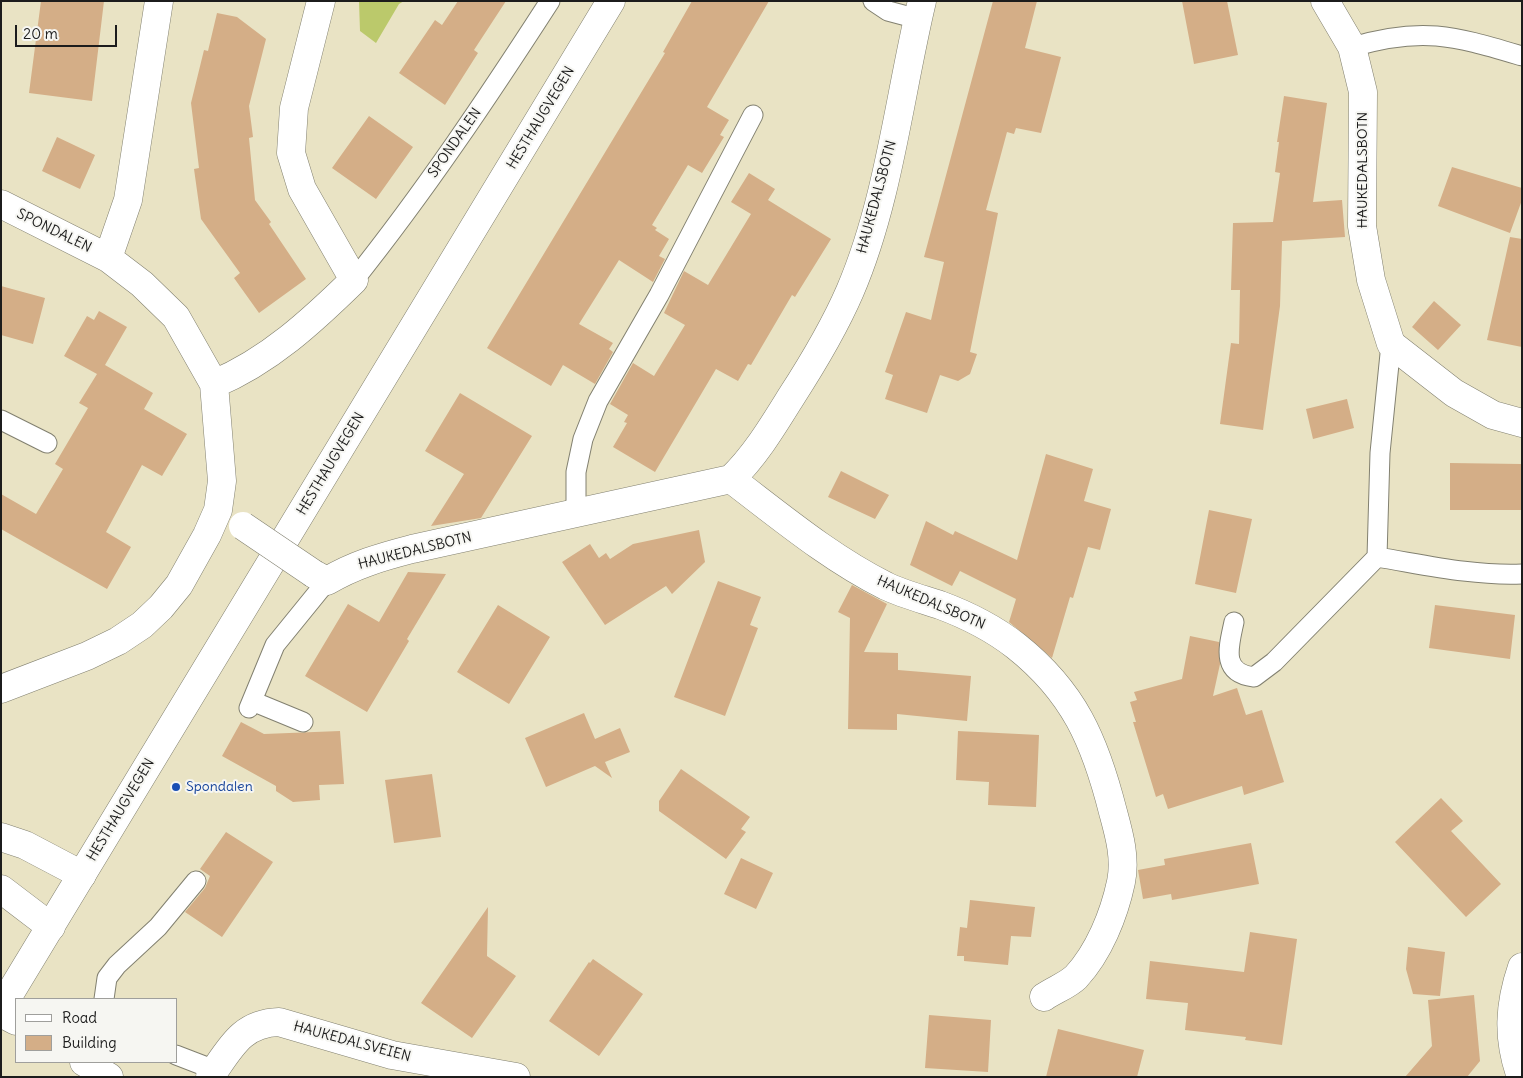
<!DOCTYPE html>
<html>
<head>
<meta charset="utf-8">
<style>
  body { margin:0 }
  #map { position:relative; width:1523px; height:1078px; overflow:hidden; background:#e9e3c4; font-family:Delius,sans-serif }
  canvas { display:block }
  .frame { position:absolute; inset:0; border:2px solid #1c1c1c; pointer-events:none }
  .legend { position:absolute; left:15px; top:998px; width:162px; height:65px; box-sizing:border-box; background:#f6f6f2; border:1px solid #9f9f9c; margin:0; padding:6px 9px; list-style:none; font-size:15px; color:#1c1c1c }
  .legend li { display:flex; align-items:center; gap:10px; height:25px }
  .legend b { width:25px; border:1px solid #9f9f9c }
  .scale { position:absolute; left:15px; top:25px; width:102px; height:22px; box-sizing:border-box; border:2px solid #1c1c1c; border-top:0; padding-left:6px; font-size:15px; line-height:18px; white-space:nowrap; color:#1c1c1c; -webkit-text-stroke:4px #f6f6f2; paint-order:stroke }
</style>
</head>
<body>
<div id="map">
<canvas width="1523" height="1078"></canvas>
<div class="frame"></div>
<ul class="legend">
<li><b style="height:6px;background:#fff"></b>Road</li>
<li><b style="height:14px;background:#d4ae87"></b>Building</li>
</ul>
<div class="scale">20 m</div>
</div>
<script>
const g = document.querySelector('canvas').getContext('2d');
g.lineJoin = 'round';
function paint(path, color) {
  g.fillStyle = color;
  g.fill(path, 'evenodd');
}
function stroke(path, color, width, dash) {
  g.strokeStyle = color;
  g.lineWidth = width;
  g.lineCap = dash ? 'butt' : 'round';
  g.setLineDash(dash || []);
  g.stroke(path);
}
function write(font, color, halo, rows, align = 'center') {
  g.font = font + ' Delius,sans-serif';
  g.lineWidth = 4;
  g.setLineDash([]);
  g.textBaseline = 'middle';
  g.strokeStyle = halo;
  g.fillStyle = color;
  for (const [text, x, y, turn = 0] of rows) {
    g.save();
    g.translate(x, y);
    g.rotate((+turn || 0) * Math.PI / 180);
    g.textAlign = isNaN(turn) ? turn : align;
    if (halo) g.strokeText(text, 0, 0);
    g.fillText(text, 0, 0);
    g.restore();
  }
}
paint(new Path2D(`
  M 359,1 L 404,1 L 399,4 L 376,43 L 360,31 Z`), '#bbc96b');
paint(new Path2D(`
  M 41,1 L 104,1 L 92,101 L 29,93 Z
  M 458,1 L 506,1 L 474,50 L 478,53 L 445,105 L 399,73 L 435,20 L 442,25 Z
  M 692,1 L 769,1 L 707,107 L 729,120 L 720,135 L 724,137 L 702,173 L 688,165 L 652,225 L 657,228 L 655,230 L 669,239 L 659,256 L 665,259 L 653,282 L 619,260 L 579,324 L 613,343 L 609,349 L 613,352 L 595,384 L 563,365 L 551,386 L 487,348 L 665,53 L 663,52 Z
  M 993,1 L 1037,1 L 1025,48 L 1061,57 L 1041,133 L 1016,128 L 1014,134 L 1007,132 L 986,210 L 998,213 L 970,352 L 977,354 L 970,374 L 958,381 L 940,375 L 927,413 L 885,399 L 893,375 L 885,372 L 906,312 L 931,320 L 944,262 L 924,257 Z
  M 1182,1 L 1227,1 L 1238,55 L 1194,64 Z
  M 217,13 L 237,17 L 266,39 L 249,106 L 253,137 L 249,138 L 255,200 L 271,222 L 269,224 L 306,279 L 259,313 L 234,278 L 240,273 L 201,219 L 194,169 L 199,168 L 191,103 L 204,50 L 208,51 Z
  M 1284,96 L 1327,103 L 1313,202 L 1342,200 L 1345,237 L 1282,241 L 1280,306 L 1263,430 L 1220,424 L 1231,343 L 1239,344 L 1240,290 L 1231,290 L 1233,223 L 1273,222 L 1280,173 L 1275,172 L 1279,142 L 1277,142 Z
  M 369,116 L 413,147 L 376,199 L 332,168 Z
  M 57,137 L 95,155 L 80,189 L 42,171 Z
  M 1452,167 L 1522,188 L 1522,200 L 1510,233 L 1438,206 Z
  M 749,173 L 775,189 L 768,200 L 831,239 L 795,297 L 792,295 L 751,365 L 748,364 L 738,381 L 716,369 L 655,472 L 613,447 L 627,423 L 624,422 L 628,415 L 610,404 L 633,363 L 654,376 L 685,325 L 664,313 L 684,271 L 708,285 L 751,214 L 731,202 Z
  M 1510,237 L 1522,239 L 1522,347 L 1487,340 Z
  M 1,286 L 45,298 L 33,344 L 1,335 Z
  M 1434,301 L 1461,325 L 1438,350 L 1412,327 Z
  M 99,311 L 127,327 L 105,365 L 153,393 L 144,409 L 187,434 L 162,476 L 142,465 L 106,532 L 131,547 L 107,589 L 1,529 L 1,494 L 36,514 L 63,469 L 55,464 L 88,408 L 79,403 L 97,374 L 64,356 L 87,316 L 94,320 Z
  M 460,393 L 532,436 L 481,518 L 431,526 L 464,474 L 425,451 Z
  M 1347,399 L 1354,428 L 1313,439 L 1306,409 Z
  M 1046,454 L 1093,469 L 1084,501 L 1111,509 L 1100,550 L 1088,547 L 1073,598 L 1070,597 L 1052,658 L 1009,622 L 1016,599 L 960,571 L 952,586 L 910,565 L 926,521 L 953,535 L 955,531 L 1017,560 Z
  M 1450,463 L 1521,464 L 1521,510 L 1450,510 Z
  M 841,471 L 889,495 L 875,519 L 828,497 Z
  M 1209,510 L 1252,519 L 1236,593 L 1195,584 Z
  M 699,530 L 705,562 L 672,594 L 666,586 L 605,625 L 562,562 L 590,544 L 599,558 L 606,553 L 610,559 L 633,544 Z
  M 408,572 L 446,574 L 407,639 L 409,641 L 367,712 L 305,676 L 348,604 L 379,622 Z
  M 718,581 L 761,597 L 750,625 L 758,628 L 725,716 L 674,697 Z
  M 852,585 L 887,604 L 864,652 L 898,653 L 898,670 L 971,676 L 967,721 L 897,714 L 897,730 L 848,729 L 850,618 L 838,612 Z
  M 498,605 L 550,637 L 509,704 L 457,672 Z
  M 1435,605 L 1515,615 L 1510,659 L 1429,648 Z
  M 1190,636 L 1219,642 L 1220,664 L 1213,696 L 1237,688 L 1246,715 L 1262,710 L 1284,782 L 1244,795 L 1242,786 L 1168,809 L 1163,794 L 1156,797 L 1133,722 L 1136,722 L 1130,702 L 1137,700 L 1134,692 L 1182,679 Z
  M 584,713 L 595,739 L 620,728 L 630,752 L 605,762 L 612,778 L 595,766 L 546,787 L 525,738 Z
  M 241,722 L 264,734 L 340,731 L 344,784 L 319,785 L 320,800 L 293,802 L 276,791 L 276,786 L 222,756 Z
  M 958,731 L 1039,735 L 1036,807 L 988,805 L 989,782 L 956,780 Z
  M 681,769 L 750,817 L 741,829 L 746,832 L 726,859 L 659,811 L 659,801 Z
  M 432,774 L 441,837 L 394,843 L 385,780 Z
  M 1441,798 L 1463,821 L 1451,831 L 1501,884 L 1466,917 L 1395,842 Z
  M 226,832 L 273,862 L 222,937 L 185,912 L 205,888 L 210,876 L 200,869 Z
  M 1251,843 L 1259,884 L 1172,900 L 1171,894 L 1143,899 L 1138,870 L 1165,865 L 1164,859 Z
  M 741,858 L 773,873 L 756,909 L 724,894 Z
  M 970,900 L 1035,907 L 1031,937 L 1011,936 L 1008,965 L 964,961 L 964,956 L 957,956 L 960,927 L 967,928 Z
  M 488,907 L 487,956 L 516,976 L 472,1038 L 421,1003 Z
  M 1250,932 L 1297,939 L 1282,1045 L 1245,1040 L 1246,1037 L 1185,1030 L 1188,1003 L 1146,999 L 1150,961 L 1244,972 Z
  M 1408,947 L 1445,952 L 1440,996 L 1413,994 L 1406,969 Z
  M 593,959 L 643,994 L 599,1056 L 549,1021 L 589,962 L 590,963 Z
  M 1474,995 L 1480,1061 L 1467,1077 L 1405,1077 L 1432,1046 L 1428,1000 Z
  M 929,1015 L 991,1020 L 988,1072 L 925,1068 Z
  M 1058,1029 L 1144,1050 L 1137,1077 L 1046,1077 Z`), '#d4ae87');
const service = new Path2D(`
  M 873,1 L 888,11 L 918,19
  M 1352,47 C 1423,26 1454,36 1522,56
  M 354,280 C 425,191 488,97 550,1
  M 1,420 L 47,443
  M 576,513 L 576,472 L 583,439 L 598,401 L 659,295 L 753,115
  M 1377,557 C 1426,565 1473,576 1522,574
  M 1234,622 C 1229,646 1220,673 1254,677 L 1274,662 L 1377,557 L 1380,453 L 1391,344
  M 252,701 L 303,722
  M 249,708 L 275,645 L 327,581
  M 104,999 L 107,978 L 117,965 L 158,927 L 196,881
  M 176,1055 L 215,1070`);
const minor = new Path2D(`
  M 1325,1 L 1352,47 L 1363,92 L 1362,226 L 1371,280 L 1391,344 L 1454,393 L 1493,415 L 1522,423
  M 1,204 L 108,258 L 142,284 L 176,317 L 214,384 L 222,481 L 218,510 L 207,535 L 179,585 L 161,607 L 142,625 L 118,641 L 87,656 L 1,689
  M 108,258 L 128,200 L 159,1
  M 214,384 C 269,361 312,321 354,280 L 302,189 L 291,153 L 294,108 L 321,1
  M 731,479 C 781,517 830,558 886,586 C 903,594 922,599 940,605 C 967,615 993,628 1016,646 C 1074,692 1095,741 1113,812 C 1119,834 1126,858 1121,882 C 1114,915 1099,952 1076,977 C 1068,985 1054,990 1044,997
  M 314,574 L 327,581 C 354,565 381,557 412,549 L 731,479 C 755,456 773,426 791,397 C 813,363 834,328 850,291 C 889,200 899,97 922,1
  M 1,837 L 25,845 L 82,875
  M 1,889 L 51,927
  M 1,1013 L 16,1021
  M 84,1062 L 109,1077
  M 210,1077 C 230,1049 241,1023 279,1022 L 392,1055 L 516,1077
  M 1521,1077 C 1507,1038 1509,1005 1522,967`);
const secondary = new Path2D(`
  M 1,1008 L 611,1`);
stroke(service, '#828070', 21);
stroke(minor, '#828070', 29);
stroke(secondary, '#828070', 29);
stroke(service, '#fff', 19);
stroke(minor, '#fff', 28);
stroke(secondary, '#fff', 28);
const minorBridge = new Path2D(`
  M 243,526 L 314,574`);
stroke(minorBridge, '#828070', 29, []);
stroke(minorBridge, '#fff', 28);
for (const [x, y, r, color] of [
  [176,787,5,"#1a4fb4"]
]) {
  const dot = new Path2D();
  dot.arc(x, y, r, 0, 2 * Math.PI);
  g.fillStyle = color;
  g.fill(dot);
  stroke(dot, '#f6f6f2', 2);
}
write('14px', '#1c1c1c', '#f6f6f2', [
  ["HESTHAUGVEGEN",541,118,-59],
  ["SPONDALEN",455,143,-55],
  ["HAUKEDALSBOTN",1363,170,-90],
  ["HAUKEDALSBOTN",877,197,-75],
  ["SPONDALEN",54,231,26],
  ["HESTHAUGVEGEN",331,464,-59],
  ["HAUKEDALSBOTN",415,551,-14],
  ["HAUKEDALSBOTN",931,603,23],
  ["HESTHAUGVEGEN",121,810,-59],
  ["HAUKEDALSVEIEN",352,1042,15]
]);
write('14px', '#164399', '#f6f6f2', [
  ["Spondalen",186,787]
], 'left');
</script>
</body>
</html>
